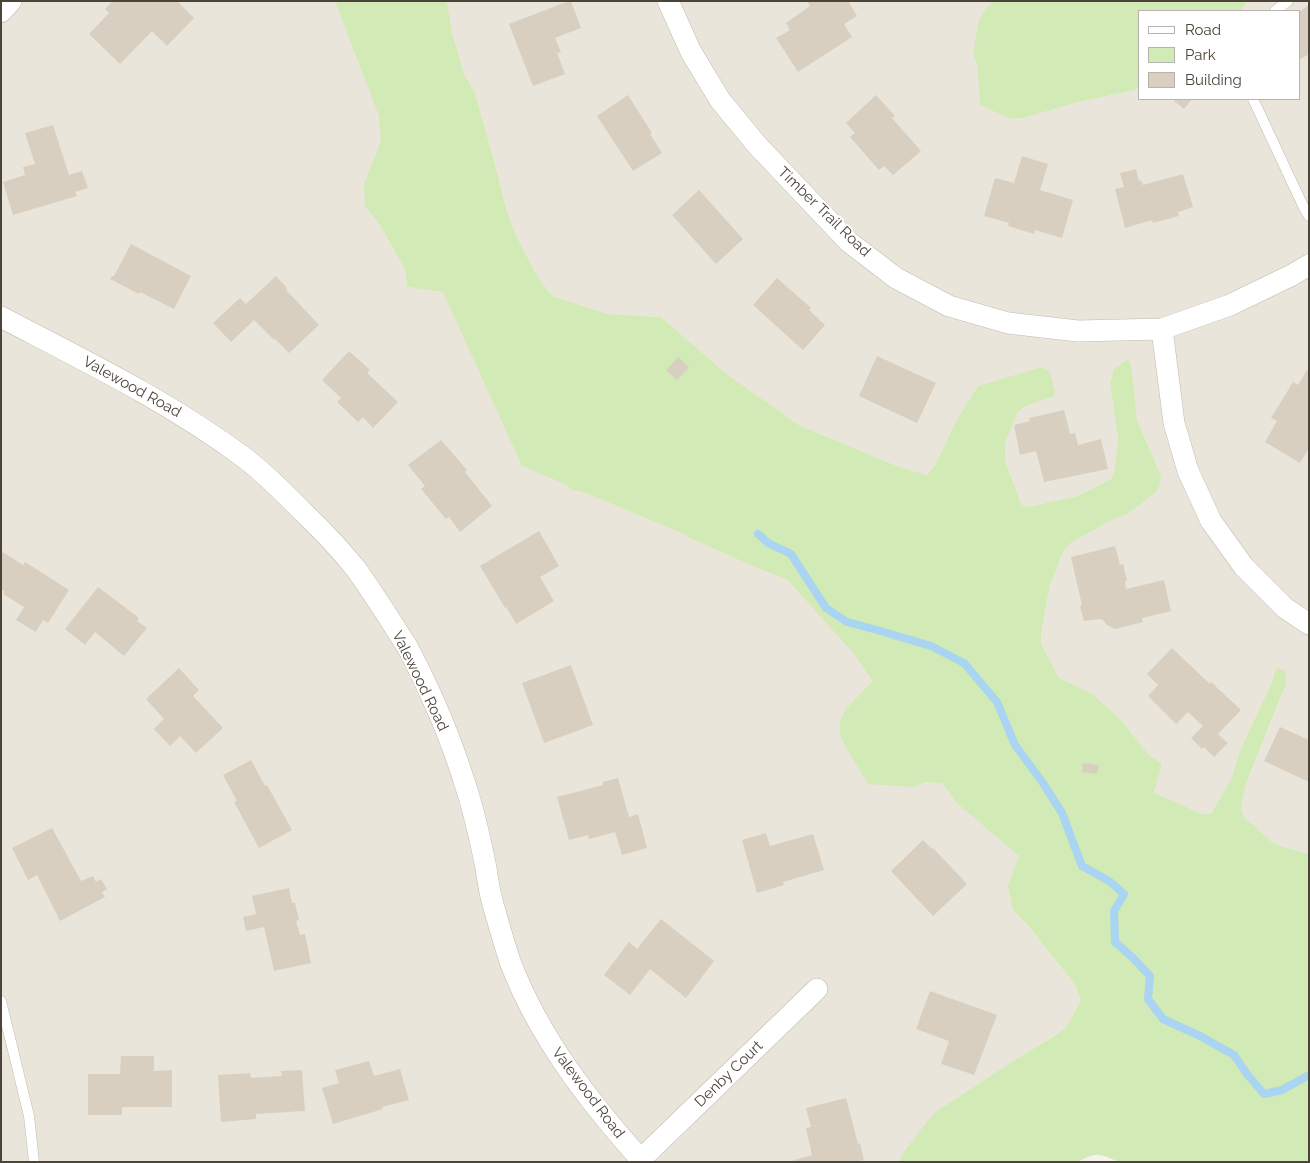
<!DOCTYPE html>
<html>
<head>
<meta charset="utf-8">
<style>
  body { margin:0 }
  #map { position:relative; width:1310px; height:1163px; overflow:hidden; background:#f6f3ec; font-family:Raleway,sans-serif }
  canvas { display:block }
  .frame { position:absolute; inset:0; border:2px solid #4b4439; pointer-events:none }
  .legend { position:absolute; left:1138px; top:10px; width:162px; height:90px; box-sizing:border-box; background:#fff; border:1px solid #b7b4b0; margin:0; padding:6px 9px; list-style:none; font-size:15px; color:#4b4439 }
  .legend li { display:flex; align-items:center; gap:10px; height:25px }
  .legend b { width:25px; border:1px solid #b7b4b0 }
</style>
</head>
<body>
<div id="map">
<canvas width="1310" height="1163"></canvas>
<div class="frame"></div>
<ul class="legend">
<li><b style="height:6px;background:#fff"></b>Road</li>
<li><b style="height:14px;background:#d2eab5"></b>Park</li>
<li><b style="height:14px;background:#d8cfc1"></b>Building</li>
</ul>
</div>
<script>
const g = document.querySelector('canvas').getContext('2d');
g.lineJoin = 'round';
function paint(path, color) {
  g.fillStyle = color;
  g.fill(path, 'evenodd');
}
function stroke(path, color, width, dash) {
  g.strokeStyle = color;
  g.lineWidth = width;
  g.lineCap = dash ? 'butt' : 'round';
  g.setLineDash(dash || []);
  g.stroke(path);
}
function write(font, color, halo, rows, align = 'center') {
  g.font = font + ' Raleway,sans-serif';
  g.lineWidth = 4;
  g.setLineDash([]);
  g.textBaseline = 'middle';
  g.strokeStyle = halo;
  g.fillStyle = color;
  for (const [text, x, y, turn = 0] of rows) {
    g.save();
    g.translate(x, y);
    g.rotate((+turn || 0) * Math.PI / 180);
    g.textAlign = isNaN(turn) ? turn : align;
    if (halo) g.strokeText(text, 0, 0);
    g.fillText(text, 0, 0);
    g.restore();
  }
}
paint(new Path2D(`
  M 1,1 L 366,1 L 393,110 L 365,206 L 380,225 L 405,270 L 407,287 L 447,291 L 559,478 L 572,490 L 606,497 L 659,515 L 687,537 L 748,564 L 792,582 L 873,653 L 914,787 L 926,782 L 973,787 L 1025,843 L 1013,910 L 1031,929 L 1075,985 L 1081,1000 L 1066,1027 L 1056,1035 L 1013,1061 L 903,1153 L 899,1162 L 1,1162 Z
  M 447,1 L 994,1 L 986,8 L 973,54 L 977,65 L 980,104 L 1011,119 L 1024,118 L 1075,103 L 1139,89 L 1139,99 L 1299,99 L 1299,11 L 1241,11 L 1247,1 L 1309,1 L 1309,854 L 1281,846 L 1272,842 L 1242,816 L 1241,806 L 1247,781 L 1282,695 L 1275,670 L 1272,682 L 1241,748 L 1231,779 L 1211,814 L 1202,814 L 1155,793 L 1154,791 L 1155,784 L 1162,764 L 1149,755 L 1122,721 L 1093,694 L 1059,678 L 1041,643 L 1041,634 L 1050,585 L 1063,552 L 1071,543 L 1111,520 L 1126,515 L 1161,476 L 1137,420 L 1132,369 L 1129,359 L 1114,368 L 1110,383 L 1118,439 L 1114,473 L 1111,479 L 1078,496 L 1027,507 L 1021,504 L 1005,460 L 1005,443 L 1018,412 L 1028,405 L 1053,397 L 978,386 L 957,419 L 935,465 L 927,475 L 897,466 L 799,425 L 728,375 L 661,317 L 608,314 L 552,296 L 536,274 L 516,235 L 507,212 L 495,164 L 475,93 L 464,74 L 452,32 Z`), '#eae5da');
paint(new Path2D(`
  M 335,1 L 447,1 L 452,32 L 464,74 L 475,93 L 495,164 L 507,212 L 516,235 L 536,274 L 552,296 L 608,314 L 661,317 L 728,375 L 799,425 L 897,466 L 927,475 L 935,465 L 957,419 L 978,386 L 1042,367 L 1050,372 L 1055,392 L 1053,397 L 1028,405 L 1018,412 L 1005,443 L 1005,460 L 1021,504 L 1027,507 L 1078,496 L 1111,479 L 1114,473 L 1118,439 L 1110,383 L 1114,368 L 1129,359 L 1132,369 L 1137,420 L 1161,476 L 1159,487 L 1157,491 L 1126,515 L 1111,520 L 1071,543 L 1063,552 L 1050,585 L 1041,634 L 1041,643 L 1059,678 L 1093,694 L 1122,721 L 1149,755 L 1162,764 L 1154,791 L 1155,793 L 1202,814 L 1211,814 L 1231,779 L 1241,748 L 1272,682 L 1275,670 L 1278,668 L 1285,671 L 1286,684 L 1247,781 L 1241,806 L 1243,816 L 1272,842 L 1281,846 L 1309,854 L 1309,1162 L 1119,1162 C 1100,1154 1097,1151 1078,1162 L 899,1162 L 903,1153 L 933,1114 L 1013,1061 L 1056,1035 L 1066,1027 L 1081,1000 L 1075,985 L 1031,929 L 1013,910 L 1008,886 L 1019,856 L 957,803 L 943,784 L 926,782 L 914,787 L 868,784 L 845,746 L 840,734 L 840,722 L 845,710 L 873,681 L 854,654 L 789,581 L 748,564 L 687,537 L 684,534 L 586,493 L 572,490 L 565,484 L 522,466 L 443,292 L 407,287 L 405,270 L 380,225 L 365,206 L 364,184 L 381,141 L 379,116 Z
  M 994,1 L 1247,1 L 1241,11 L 1139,11 L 1139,89 L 1075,103 L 1024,118 L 1011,119 L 980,105 L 977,65 L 973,54 L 979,20 L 986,8 Z`), '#d2eab5');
stroke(new Path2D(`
  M 758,534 L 768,543 L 791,554 L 826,608 L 847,622 L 877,630 L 931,646 L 964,663 L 997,702 L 1015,745 L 1043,783 L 1062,813 L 1082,866 L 1109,881 L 1124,894 L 1114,911 L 1115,942 L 1133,958 L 1150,976 L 1148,999 L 1163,1019 L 1200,1036 L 1234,1055 L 1247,1074 L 1264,1094 L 1282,1090 L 1309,1075`), '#a9d4f2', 8);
paint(new Path2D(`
  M 113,1 L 177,1 L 194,18 L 167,46 L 152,31 L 120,64 L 89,34 L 109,13 L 105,9 Z
  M 569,1 L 571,1 L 581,28 L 555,38 L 561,52 L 557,53 L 565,74 L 533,86 L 509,24 Z
  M 807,1 L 848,1 L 857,16 L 844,24 L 852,37 L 798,72 L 776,38 L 790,30 L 786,23 L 810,6 Z
  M 1309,5 L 1309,54 L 1299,60 L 1299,12 Z
  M 628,95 L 652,133 L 650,134 L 662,153 L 633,171 L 597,116 Z
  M 876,95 L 895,116 L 892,118 L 921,151 L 893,175 L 884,166 L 879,170 L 850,137 L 855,133 L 846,123 Z
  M 1176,99 L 1192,99 L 1184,109 L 1174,101 Z
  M 53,125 L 69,175 L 82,171 L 88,188 L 75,192 L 77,196 L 13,215 L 3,182 L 25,175 L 23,167 L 35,164 L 25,133 Z
  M 1022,156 L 1048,164 L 1040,190 L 1073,200 L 1062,238 L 1035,230 L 1034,234 L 1008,226 L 1009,223 L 984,216 L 995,178 L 1014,183 Z
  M 1136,169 L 1139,181 L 1141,180 L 1143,185 L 1183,174 L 1193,207 L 1178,212 L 1179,216 L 1153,223 L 1152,220 L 1125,228 L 1115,189 L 1124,187 L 1120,173 Z
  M 699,190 L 743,239 L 716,264 L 672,215 Z
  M 131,244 L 191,276 L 174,309 L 140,292 L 139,294 L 110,279 L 112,276 L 114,276 Z
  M 276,276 L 287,288 L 286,290 L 319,325 L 289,353 L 275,339 L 274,340 L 254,320 L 231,342 L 213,323 L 240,298 L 246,304 Z
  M 777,278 L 811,308 L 809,310 L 825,325 L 803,350 L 753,305 Z
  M 349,351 L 370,370 L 367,373 L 398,402 L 373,428 L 363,417 L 358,422 L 337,402 L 341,398 L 322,380 Z
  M 877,356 L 936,383 L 917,423 L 859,396 Z
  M 678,357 L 689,367 L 677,380 L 666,370 Z
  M 1307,370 L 1309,371 L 1309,448 L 1300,463 L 1265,442 L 1277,421 L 1271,418 L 1293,382 L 1298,385 Z
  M 1064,410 L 1070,434 L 1075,433 L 1078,445 L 1101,439 L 1108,469 L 1044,482 L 1036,451 L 1020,455 L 1014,425 L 1030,421 L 1029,418 Z
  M 441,440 L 467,470 L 465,472 L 492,506 L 460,532 L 449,517 L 446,519 L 421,489 L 425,486 L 408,465 Z
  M 539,531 L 559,566 L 540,577 L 554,601 L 516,624 L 506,607 L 505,608 L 480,566 Z
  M 1115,546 L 1120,565 L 1123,564 L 1127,580 L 1125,581 L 1126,589 L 1164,580 L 1171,611 L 1142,618 L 1143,622 L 1115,629 L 1107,625 L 1102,619 L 1084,621 L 1080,606 L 1082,605 L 1071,557 Z
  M 1,551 L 23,565 L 25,562 L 69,590 L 48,623 L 43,620 L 36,632 L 16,620 L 24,607 L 3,594 L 5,592 L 1,589 Z
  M 98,587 L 139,618 L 137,621 L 147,628 L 124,656 L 95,632 L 85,645 L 65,629 Z
  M 1172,648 L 1210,684 L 1211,682 L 1241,710 L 1218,734 L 1228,743 L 1214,757 L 1204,747 L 1202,749 L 1191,738 L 1203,726 L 1188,712 L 1176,724 L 1148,696 L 1158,685 L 1147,674 Z
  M 571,665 L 593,725 L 544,743 L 522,683 Z
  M 179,668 L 199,690 L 193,696 L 223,728 L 196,753 L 180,736 L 170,746 L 154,729 L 164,719 L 146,699 Z
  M 1280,727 L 1309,740 L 1309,782 L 1264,761 Z
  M 251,760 L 265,786 L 267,785 L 292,830 L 259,848 L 234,802 L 237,801 L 223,775 Z
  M 1083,763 L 1099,765 L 1097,774 L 1082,772 Z
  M 618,778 L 629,817 L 638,814 L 647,848 L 622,855 L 615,832 L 589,839 L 588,835 L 569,840 L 557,797 L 603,785 L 603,782 Z
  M 52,828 L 81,881 L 93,876 L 96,882 L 101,879 L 107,889 L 102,892 L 105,897 L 60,921 L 37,875 L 28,880 L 12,848 Z
  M 766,833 L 770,846 L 813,834 L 824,870 L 783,882 L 784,885 L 757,893 L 742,840 Z
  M 923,840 L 932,849 L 933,848 L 967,884 L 933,916 L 891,871 Z
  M 289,888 L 292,903 L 295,903 L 299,920 L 296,921 L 300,935 L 305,934 L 311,963 L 274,971 L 264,927 L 246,931 L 243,917 L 256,914 L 252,896 Z
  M 661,919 L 714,961 L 686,998 L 650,969 L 630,995 L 604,975 L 629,942 L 637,949 Z
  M 930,991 L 997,1015 L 974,1075 L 941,1064 L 949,1041 L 916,1029 Z
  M 121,1056 L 154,1056 L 154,1071 L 172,1070 L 172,1107 L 122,1107 L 122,1115 L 88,1115 L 88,1074 L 120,1074 Z
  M 369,1061 L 374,1076 L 400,1069 L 409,1100 L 382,1107 L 383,1109 L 333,1124 L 322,1088 L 339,1083 L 335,1070 Z
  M 302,1070 L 305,1111 L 256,1114 L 256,1119 L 221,1122 L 218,1075 L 250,1073 L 251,1078 L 282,1076 L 281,1071 Z
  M 846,1098 L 858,1144 L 860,1143 L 864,1160 L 856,1162 L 788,1162 L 812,1155 L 806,1128 L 811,1127 L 806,1108 Z`), '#d8cfc1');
const lane = new Path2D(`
  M 1275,11 L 1288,1
  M 1253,99 L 1304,208 L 1309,216
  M 1,1001 L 29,1116 L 34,1162`);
const street = new Path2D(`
  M 668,1 L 691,52 L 720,100 L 757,145 L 849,242 L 896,278 L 949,306 L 1008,323 L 1078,331 L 1162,329 L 1230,305 L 1292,275 L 1309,265
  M 1,12 L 11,1
  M 1,317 C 85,361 170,402 246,459 C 267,475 285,494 303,512 C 322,530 340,549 356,569 C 367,584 377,600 387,615 C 394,626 401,637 408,648 C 430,690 450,736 464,781 C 474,810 480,838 486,868 C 488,882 490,897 495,911 C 500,929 505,947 511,964 C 540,1039 590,1103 643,1162
  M 1162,329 L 1174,423 L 1188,471 L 1211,521 L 1244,567 L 1285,608 L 1309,624
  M 638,1162 L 817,989`);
stroke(lane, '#c2bbae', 11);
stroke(street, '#c2bbae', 22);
stroke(lane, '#fff', 10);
stroke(street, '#fff', 21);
write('15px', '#4b4439', '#fff', [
  ["Timber Trail Road",824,212,44],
  ["Valewood Road",132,387,29],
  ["Valewood Road",420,681,64],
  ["Denby Court",729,1074,-44],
  ["Valewood Road",588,1093,53]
]);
</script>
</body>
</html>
